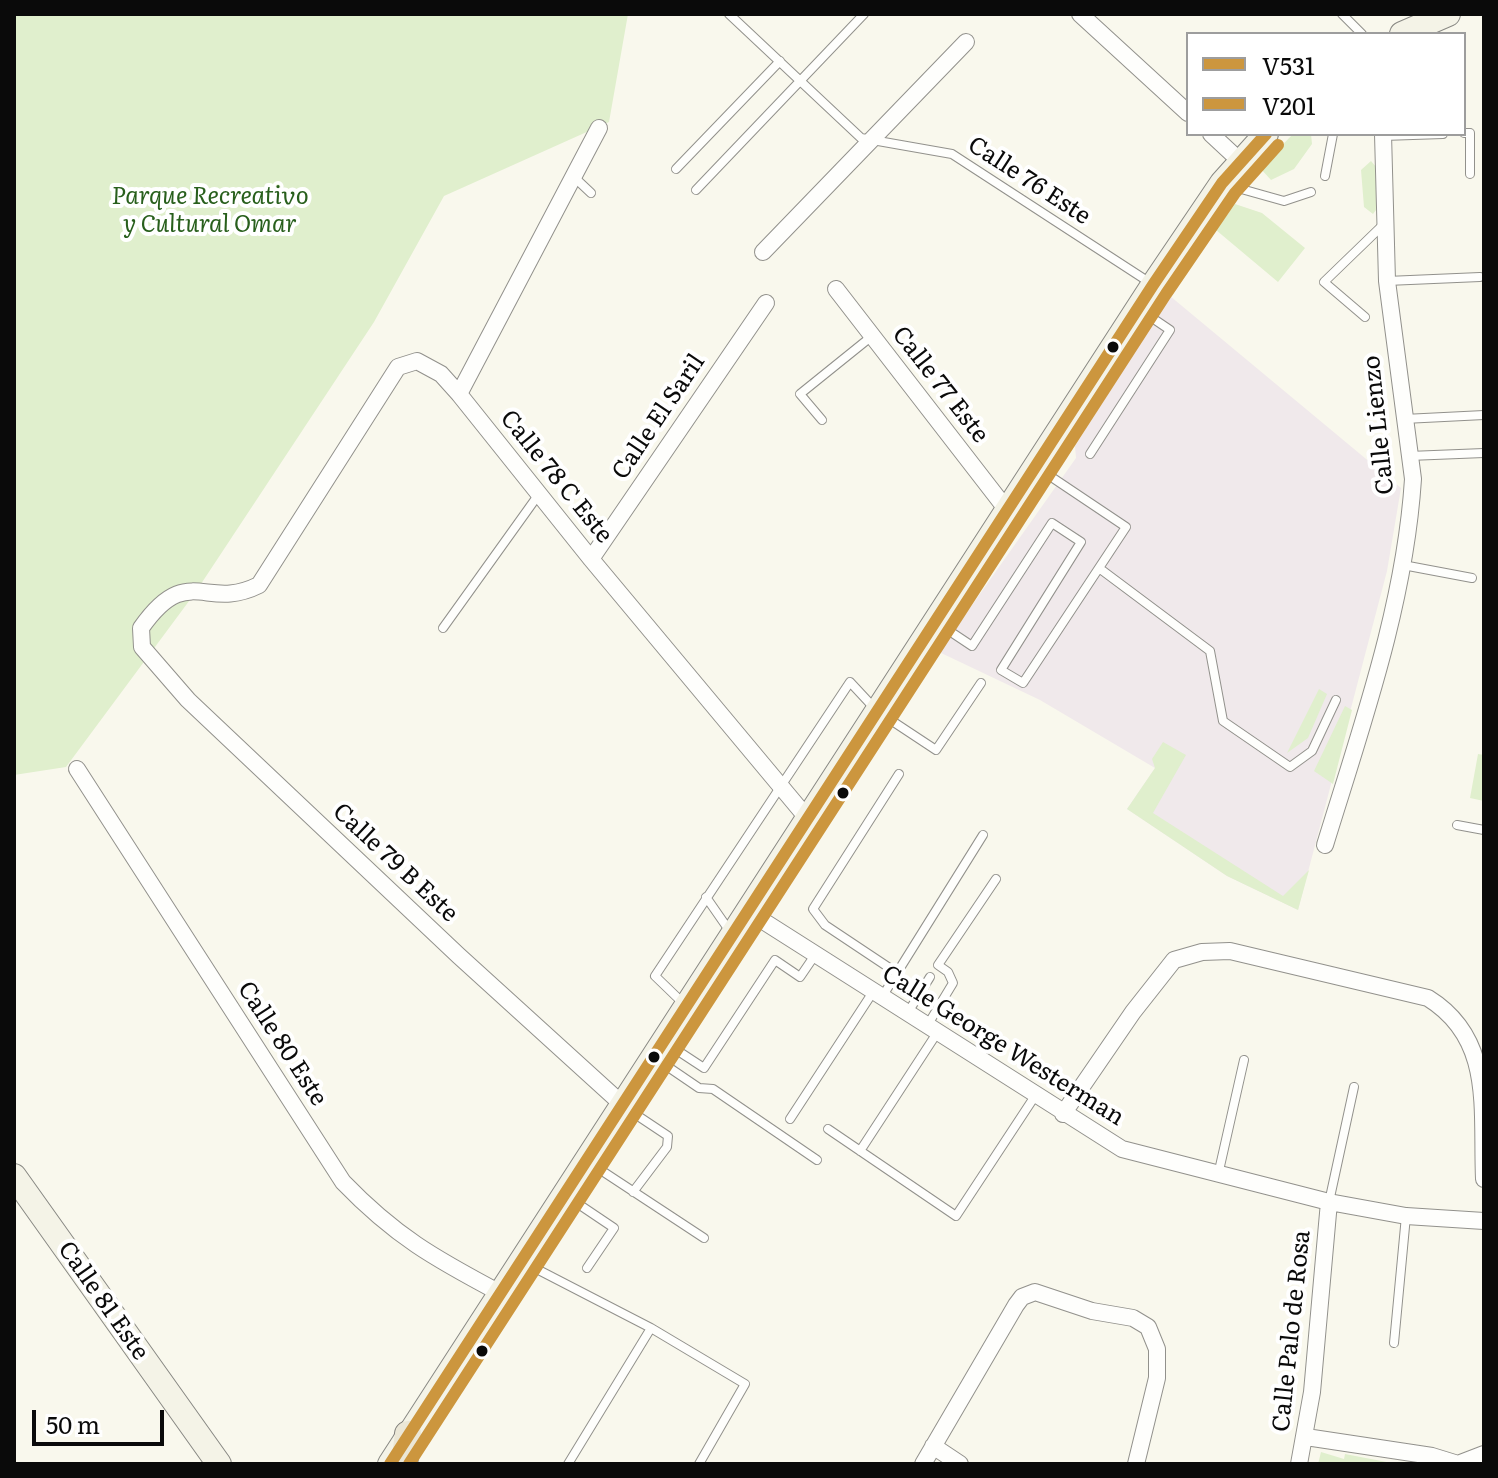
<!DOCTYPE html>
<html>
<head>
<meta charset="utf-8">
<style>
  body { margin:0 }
  #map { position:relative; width:1498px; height:1478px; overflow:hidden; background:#f9f8ed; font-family:Literata,serif }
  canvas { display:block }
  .frame { position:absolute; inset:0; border:16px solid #0a0a0a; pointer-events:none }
  .legend { position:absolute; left:1186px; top:32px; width:280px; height:104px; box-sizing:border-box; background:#fff; border:2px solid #9d9d9d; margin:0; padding:10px 14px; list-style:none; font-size:24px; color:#0a0a0a }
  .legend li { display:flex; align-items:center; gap:16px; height:40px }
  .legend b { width:40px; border:2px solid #9d9d9d }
  .scale { position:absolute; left:32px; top:1410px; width:132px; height:36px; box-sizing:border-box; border:4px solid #0a0a0a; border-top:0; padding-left:10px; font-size:24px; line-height:28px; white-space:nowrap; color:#0a0a0a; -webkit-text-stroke:6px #fff; paint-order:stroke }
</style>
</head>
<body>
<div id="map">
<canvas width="1498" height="1478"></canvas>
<div class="frame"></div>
<ul class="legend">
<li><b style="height:10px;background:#cc963e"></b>V531</li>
<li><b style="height:10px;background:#cc963e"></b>V201</li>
</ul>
<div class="scale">50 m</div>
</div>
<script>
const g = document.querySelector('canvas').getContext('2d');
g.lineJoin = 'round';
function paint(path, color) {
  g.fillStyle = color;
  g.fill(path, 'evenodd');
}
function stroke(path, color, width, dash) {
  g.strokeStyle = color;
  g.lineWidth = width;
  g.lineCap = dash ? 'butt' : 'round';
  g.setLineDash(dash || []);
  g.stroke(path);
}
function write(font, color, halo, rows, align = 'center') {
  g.font = font + ' Literata,serif';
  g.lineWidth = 8;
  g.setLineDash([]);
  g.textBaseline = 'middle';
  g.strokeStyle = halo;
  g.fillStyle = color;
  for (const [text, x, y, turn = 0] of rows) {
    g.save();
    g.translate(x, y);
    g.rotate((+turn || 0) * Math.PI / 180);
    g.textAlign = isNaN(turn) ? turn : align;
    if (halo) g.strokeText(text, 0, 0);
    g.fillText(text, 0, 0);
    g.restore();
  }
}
paint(new Path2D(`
  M 1170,296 L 1401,488 L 1387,571 L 1298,910 L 1227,876 L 1127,809 L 1155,768 L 1040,700 L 939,652 L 1076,458 L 1075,446 Z`), '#f0e9eb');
paint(new Path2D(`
  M 14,14 L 628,14 L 609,122 L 444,196 L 374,322 L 195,593 L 66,767 L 14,775 Z
  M 1293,134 L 1311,134 L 1312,144 L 1294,169 L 1271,180 L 1260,168 Z
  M 1371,161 L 1377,168 L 1376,210 L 1373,214 L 1364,207 L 1361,170 Z
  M 1235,204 L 1262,213 L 1305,248 L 1278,282 L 1216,230 Z
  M 1319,689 L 1327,694 L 1308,738 L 1287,753 Z
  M 1345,706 L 1352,710 L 1333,784 L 1314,771 Z
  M 1163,742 L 1186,755 L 1153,813 L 1283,896 L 1309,870 L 1298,910 L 1227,876 L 1127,809 L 1155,768 L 1152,759 Z
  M 1478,754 L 1484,755 L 1484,801 L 1470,798 Z
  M 1321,1452 L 1344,1459 L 1345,1454 L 1397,1464 L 1318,1464 Z`), '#e0efcd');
const lane = new Path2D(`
  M 729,14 L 861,138 L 952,154 L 1152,284
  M 1342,14 L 1362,34
  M 1464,133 L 1470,133 L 1470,174
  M 1383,136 L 1443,134
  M 676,169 L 780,61
  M 1325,176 L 1333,134
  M 574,177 L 591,193
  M 1227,185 L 1284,201 L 1311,192
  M 696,190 L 864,14
  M 1387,281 L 1480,277
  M 1365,317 L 1324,282 L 1384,224
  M 1404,419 L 1484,415
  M 822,420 L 800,394 L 872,336
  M 1090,454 L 1170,330 L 1142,311
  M 1409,456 L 1484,453
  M 1403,565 L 1472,578
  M 1099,568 L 1210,651 L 1223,721 L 1290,767 L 1312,751 L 1336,700
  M 939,624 L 972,646 L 1052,523 L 1081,542 L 1001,670 L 1023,683 L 1126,527 L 1038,468
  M 443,628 L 539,494
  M 1457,825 L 1484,830
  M 706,897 L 731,933
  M 897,973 L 825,925 L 813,909 L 899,774
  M 882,997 L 983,835
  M 684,1004 L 655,976 L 850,682 L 877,711 L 936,750 L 981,683
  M 907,1014 L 930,977
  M 927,1026 L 953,983 L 948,972 L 938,965 L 996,879
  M 666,1043 L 704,1068 L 775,960 L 800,977 L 815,955
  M 655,1058 L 699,1088 L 713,1089 L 817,1160
  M 623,1106 L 668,1136 L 667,1147 L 633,1192
  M 790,1119 L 873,992
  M 828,1129 L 956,1216 L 1035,1096
  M 860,1151 L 937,1033
  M 587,1161 L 704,1238
  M 1218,1175 L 1244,1060
  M 565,1195 L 614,1228 L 587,1268
  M 1329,1202 L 1354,1087
  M 525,1263 L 651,1328 L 745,1384 L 699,1464
  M 1394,1343 L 1406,1216
  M 568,1464 L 651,1328`);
const street = new Path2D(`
  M 1080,14 L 1188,113
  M 1211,134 L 1240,161
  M 763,252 L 966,42
  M 836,289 L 1007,510
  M 459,394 L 599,128
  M 591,559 L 766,303
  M 77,769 L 343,1182 C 395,1236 434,1258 500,1293
  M 1325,845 C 1362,725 1405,604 1413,479 L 1387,281 L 1383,134
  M 749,912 L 1122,1149 L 1329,1202 L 1406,1216 L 1484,1221
  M 623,1105 L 459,956 L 188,700 L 142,647 L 141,628 C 188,561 205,612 259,585 L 398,367 L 417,361 L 441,374 L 459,394 L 591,559 L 808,819
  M 1063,1114 L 1133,1012 L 1174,960 L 1202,952 L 1230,951 L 1428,998 C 1494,1039 1481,1109 1484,1179
  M 1306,1437 L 1432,1456 L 1458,1464
  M 933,1446 L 960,1464
  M 923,1464 L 1016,1305 L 1022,1297 L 1035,1292 L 1092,1311 L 1133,1318 L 1148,1327 L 1157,1349 L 1157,1378 L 1136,1464
  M 1299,1464 L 1312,1392 L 1329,1202
  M 1458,1464 L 1484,1454`);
const secondary = new Path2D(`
  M 1402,34 L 1448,14
  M 14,1176 L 219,1464
  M 390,1464 L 1153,285 L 1222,183 L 1266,134`);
const primary = new Path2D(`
  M 404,1464 L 408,1434`);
stroke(lane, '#92918c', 10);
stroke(street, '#92918c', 18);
stroke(secondary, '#888883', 26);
stroke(primary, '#7f7e7a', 28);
stroke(lane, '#fefefc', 8);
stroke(street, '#fefefc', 16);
stroke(secondary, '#f4f3e7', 24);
stroke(primary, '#ebe7d7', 26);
stroke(new Path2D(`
  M 390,1464 L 1153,285 L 1222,183 L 1266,134`), '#cc963e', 12);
stroke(new Path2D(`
  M 409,1464 L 1166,294 L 1235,193 L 1278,145`), '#cc963e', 12);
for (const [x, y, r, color] of [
  [1113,347,7,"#0a0a0a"],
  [843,793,7,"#0a0a0a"],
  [654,1057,7,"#0a0a0a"],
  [482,1351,7,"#0a0a0a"]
]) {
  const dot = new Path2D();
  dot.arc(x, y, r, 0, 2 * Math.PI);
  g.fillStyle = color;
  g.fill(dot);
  stroke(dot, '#fff', 3);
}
write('24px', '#0a0a0a', '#fff', [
  ["Calle 76 Este",1029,181,33],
  ["Calle 77 Este",940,385,52],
  ["Calle El Saril",659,417,-56],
  ["Calle Lienzo",1379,425,-96],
  ["Calle 78 C Este",556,477,51],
  ["Calle 79 B Este",395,863,43],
  ["Calle 80 Este",282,1044,57],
  ["Calle George Westerman",1003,1046,32],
  ["Calle 81 Este",103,1301,55],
  ["Calle Palo de Rosa",1292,1331,-84]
]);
write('italic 24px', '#285f1c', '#fff', [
  ["Parque Recreativo",210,197],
  ["y Cultural Omar",210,225]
]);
</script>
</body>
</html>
